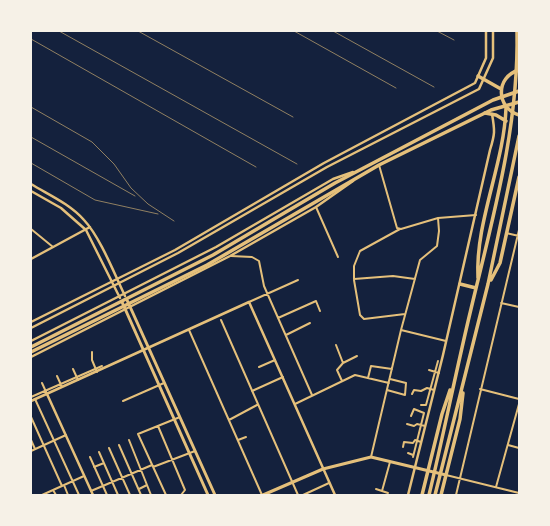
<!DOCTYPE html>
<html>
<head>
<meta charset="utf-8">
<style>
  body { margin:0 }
  #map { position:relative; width:550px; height:526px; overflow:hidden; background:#14213d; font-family:"Golos Text",sans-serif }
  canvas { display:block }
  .frame { position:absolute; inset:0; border:32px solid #f6f1e7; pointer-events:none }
</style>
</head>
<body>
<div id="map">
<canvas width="550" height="526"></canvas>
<div class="frame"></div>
</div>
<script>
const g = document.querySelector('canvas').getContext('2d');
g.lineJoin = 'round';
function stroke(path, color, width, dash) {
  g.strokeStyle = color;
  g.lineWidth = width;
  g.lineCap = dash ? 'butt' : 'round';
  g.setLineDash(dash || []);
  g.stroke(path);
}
stroke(new Path2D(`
  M 379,165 L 397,228 L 401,229 L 438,218 L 476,215
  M 316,207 L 338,257
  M 31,229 L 53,247
  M 400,229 L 360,251 L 354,266 L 354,279 L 393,276 L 415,279
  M 506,233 L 519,236
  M 231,256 L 252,257 L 259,261 L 264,286 L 312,395
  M 354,280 L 360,315 L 364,319 L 405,314
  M 249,302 L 298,280
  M 501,303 L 519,307
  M 278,318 L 316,301 L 320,311
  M 221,320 L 298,495
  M 189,330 L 262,495
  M 401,330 L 446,341
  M 286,335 L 310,323
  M 336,345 L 343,363 L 337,370 L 342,381
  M 92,352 L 92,360 L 97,372
  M 343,363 L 357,356
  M 259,367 L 275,360
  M 73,369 L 78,380
  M 429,370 L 439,373
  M 57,376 L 62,387
  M 368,378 L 371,366 L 392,369
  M 42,383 L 47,394
  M 480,389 L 519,399
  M 387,390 L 405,395 L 406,383 L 390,379
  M 252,391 L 283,377
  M 412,394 L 414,390 L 421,391 L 427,388 L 434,390
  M 31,397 L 102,366
  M 35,399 L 79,495
  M 123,401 L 164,383
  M 295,404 L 355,375 L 389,383
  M 421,405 L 426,405 L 438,361
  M 411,416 L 414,409 L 424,413 L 413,457
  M 31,417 L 62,486
  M 229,420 L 257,405
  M 407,424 L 414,426 L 417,424 L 425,426
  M 158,426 L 185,490 L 181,495
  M 31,440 L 35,449
  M 129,440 L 151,495
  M 238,440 L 246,437
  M 119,445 L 141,495
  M 508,445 L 519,448
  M 403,447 L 404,442 L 413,443 L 415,440 L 421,442
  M 109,448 L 130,495
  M 31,451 L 66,435
  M 99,452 L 118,495
  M 408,453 L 413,455
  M 90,457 L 107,495
  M 371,457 L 401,330 L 420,260 L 437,246 L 439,231 L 438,218
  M 94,467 L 104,463
  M 153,467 L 195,451
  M 446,475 L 519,493
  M 64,485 L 68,495
  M 496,487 L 519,404
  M 139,489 L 147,485
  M 376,489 L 382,491 L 390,462
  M 53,490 L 56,495
  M 91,491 L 152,465
  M 382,491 L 388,493
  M 42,495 L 84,476
  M 166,495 L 138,434 L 180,417
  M 303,495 L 329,483
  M 456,495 L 519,230`), '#e5c07b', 2);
stroke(new Path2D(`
  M 31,184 C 49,195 70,204 84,220 C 100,237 114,273 125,296
  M 31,191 L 61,208 L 86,230 L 120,298
  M 31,259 L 90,227
  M 31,322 L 175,250 L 324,163 L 475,83 L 486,58 L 486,31
  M 31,328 L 178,253 L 327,167 L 479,89 L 493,58 L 493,31
  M 31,341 L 216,247 L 333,179 L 353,172
  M 31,357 L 230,256 L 316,207 L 353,181
  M 47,394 L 93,495
  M 31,401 L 249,302 L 335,495
  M 408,495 L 443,355 L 490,150 C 495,134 495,131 492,114`), '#e5c07b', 2.5);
stroke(new Path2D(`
  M 127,300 L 215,495
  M 122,302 L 208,495
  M 263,495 L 323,469 L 371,457 L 446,475`), '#e5c07b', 3);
stroke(new Path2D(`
  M 519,70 C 495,77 496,108 519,115
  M 478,76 L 501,89
  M 31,347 L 213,255 L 335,183 L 493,100 L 519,91
  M 31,352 L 207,265 L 379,165 L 491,110 L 519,102`), '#e5c07b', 3.5);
stroke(new Path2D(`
  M 485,113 L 496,115 L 506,121
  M 478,278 C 475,222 504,165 506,108
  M 491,280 L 500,263 L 519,177
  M 460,284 L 476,288
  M 422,495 L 442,414 L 450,390
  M 429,495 C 444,433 456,371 471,309 C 493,217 519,126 517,31
  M 435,495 L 488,284 L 519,136
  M 441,495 L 460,419 L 463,393`), '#e5c07b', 3.5);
stroke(new Path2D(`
  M 59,31 L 297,164
  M 138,31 L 293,117
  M 294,31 L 396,88
  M 333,31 L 434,87
  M 437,31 L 454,40
  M 31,39 L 256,167
  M 31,107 L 92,142 L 114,164 L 131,188 L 148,204 L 174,221
  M 31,137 L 135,196
  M 31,163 L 95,200 L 158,214`), '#918062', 1);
</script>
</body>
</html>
